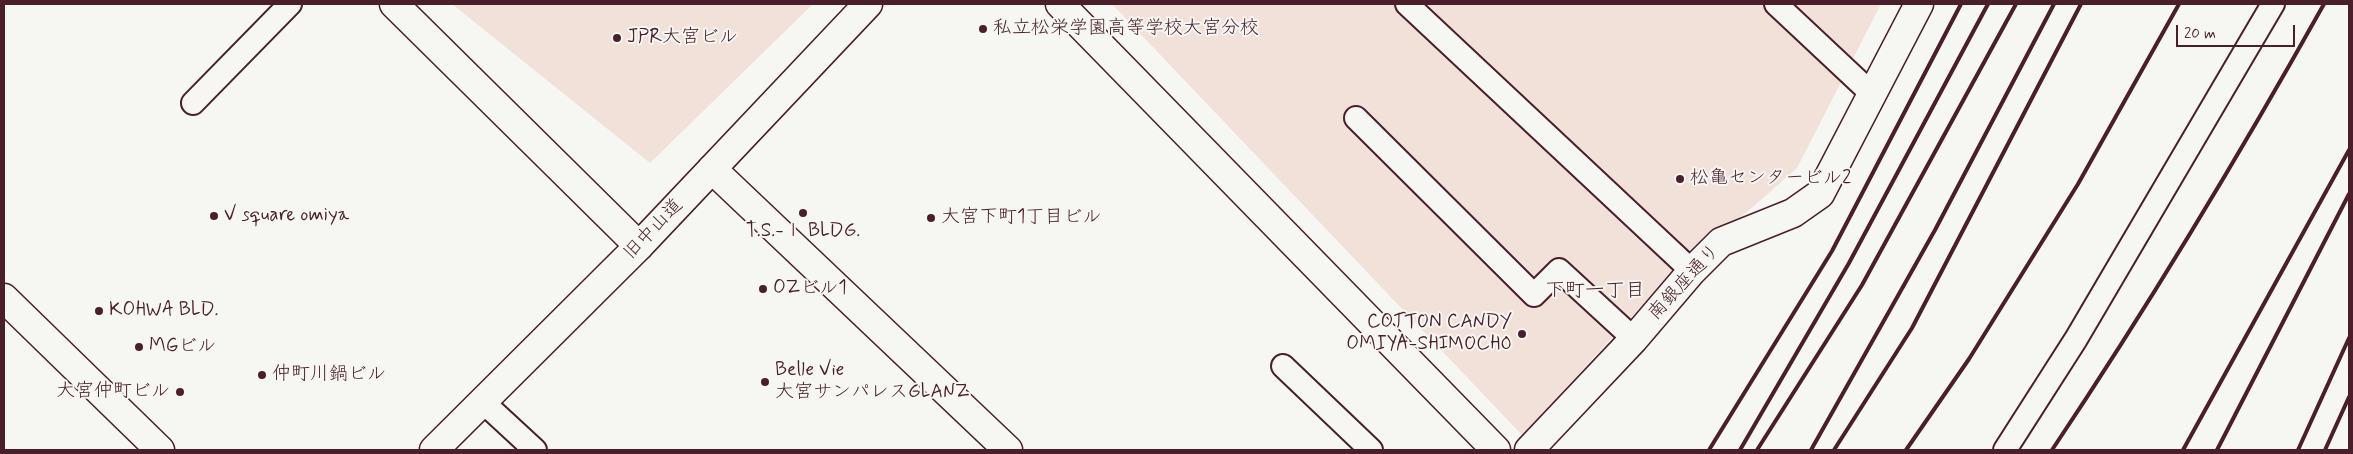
<!DOCTYPE html>
<html>
<head>
<meta charset="utf-8">
<style>
  body { margin:0 }
  #map { position:relative; width:2353px; height:454px; overflow:hidden; background:#f6f6f2; font-family:Mynerve,sans-serif }
  canvas { display:block }
  .frame { position:absolute; inset:0; border:5px solid #4a1f2b; pointer-events:none }
  .scale { position:absolute; left:2176px; top:25px; width:119px; height:22px; box-sizing:border-box; border:2px solid #4a1f2b; border-top:0; padding-left:6px; font-size:15px; line-height:18px; white-space:nowrap; color:#4a1f2b; -webkit-text-stroke:4px #f6f6f2; paint-order:stroke }
</style>
</head>
<body>
<div id="map">
<canvas width="2353" height="454"></canvas>
<div class="frame"></div>
<div class="scale">20 m</div>
</div>
<script>
const g = document.querySelector('canvas').getContext('2d');
g.lineJoin = 'round';
function paint(path, color) {
  g.fillStyle = color;
  g.fill(path, 'evenodd');
}
function stroke(path, color, width, dash) {
  g.strokeStyle = color;
  g.lineWidth = width;
  g.lineCap = dash ? 'butt' : 'round';
  g.setLineDash(dash || []);
  g.stroke(path);
}
function write(font, color, halo, rows, align = 'center') {
  g.font = font + ' Mynerve,"Klee One",sans-serif';
  g.lineWidth = 4;
  g.setLineDash([]);
  g.textBaseline = 'middle';
  g.strokeStyle = halo;
  g.fillStyle = color;
  for (const [text, x, y, turn = 0] of rows) {
    g.save();
    g.translate(x, y);
    g.rotate((+turn || 0) * Math.PI / 180);
    g.textAlign = isNaN(turn) ? turn : align;
    if (halo) g.strokeText(text, 0, 0);
    g.fillText(text, 0, 0);
    g.restore();
  }
}
paint(new Path2D(`
  M 452,4 L 813,4 L 650,163 Z
  M 1112,4 L 1881,4 L 1797,168 L 1648,299 L 1522,435 Z`), '#f2e1d9');
const lane = new Path2D(`
  M 1407,4 L 1692,271
  M 1776,4 L 1872,94
  M 193,103 L 290,4
  M 1356,118 L 1534,295 L 1559,270 L 1634,339
  M 1283,366 L 1371,450
  M 483,402 L 535,450
  M 2005,450 L 2076,339 L 2273,4`);
const street = new Path2D(`
  M 394,4 L 639,246
  M 1060,4 L 1496,450
  M 712,169 L 1008,450
  M 4,298 L 160,450
  M 1529,450 L 1634,339 L 1692,271 L 1721,242 L 1793,213 L 1820,194 L 1919,4`);
const secondary = new Path2D(`
  M 434,450 L 639,246 L 868,4`);
stroke(lane, '#4a1f2b', 26);
stroke(street, '#4a1f2b', 31);
stroke(secondary, '#4a1f2b', 31);
stroke(lane, '#f6f6f2', 22);
stroke(street, '#f6f6f2', 28);
stroke(secondary, '#f6f6f2', 28);
stroke(new Path2D(`
  M 1709,450 L 1832,251 L 1961,4
  M 1740,450 L 1849,263 L 1988,4
  M 1757,450 L 1862,285 L 2016,4
  M 1811,450 L 1935,230 L 2054,4
  M 1834,450 L 1912,328 L 2081,4
  M 1906,450 L 1969,359 L 2078,184 L 2179,4
  M 2052,450 C 2149,305 2239,156 2324,4
  M 2183,450 L 2349,150
  M 2217,450 L 2349,194
  M 2298,450 L 2349,338
  M 2325,450 L 2349,397`), '#4a1f2b', 4);
for (const [x, y, r, color] of [
  [983,29,5,"#4a1f2b"],
  [617,38,5,"#4a1f2b"],
  [1680,179,5,"#4a1f2b"],
  [803,213,5,"#4a1f2b"],
  [214,216,5,"#4a1f2b"],
  [931,218,5,"#4a1f2b"],
  [763,289,5,"#4a1f2b"],
  [99,311,5,"#4a1f2b"],
  [1522,334,5,"#4a1f2b"],
  [139,347,5,"#4a1f2b"],
  [262,375,5,"#4a1f2b"],
  [765,382,5,"#4a1f2b"],
  [180,392,5,"#4a1f2b"]
]) {
  const dot = new Path2D();
  dot.arc(x, y, r, 0, 2 * Math.PI);
  g.fillStyle = color;
  g.fill(dot);
  stroke(dot, '#f6f6f2', 2);
}
write('19px', '#4a1f2b', '#f6f6f2', [
  ["私立松栄学園高等学校大宮分校",993,29],
  ["JPR大宮ビル",627,38],
  ["松亀センタービル2",1690,179],
  ["V square omiya",224,216],
  ["大宮下町1丁目ビル",941,218],
  ["T.S.-Ⅰ BLDG.",803,232,"center"],
  ["OZビル1",773,289],
  ["KOHWA BLD.",109,311],
  ["COTTON CANDY",1512,323,"right"],
  ["OMIYA-SHIMOCHO",1512,345,"right"],
  ["MGビル",149,347],
  ["Belle Vie",775,371],
  ["大宮サンパレスGLANZ",775,393],
  ["仲町川鍋ビル",272,375],
  ["大宮仲町ビル",170,392,"right"]
], 'left');
write('19px', '#4a1f2b', '#f6f6f2', [
  ["旧中山道",654,230,-46],
  ["南銀座通り",1685,283,-47]
]);
write('20px', '#4a1f2b', '#f6f6f2', [
  ["下町一丁目",1595,292]
]);
</script>
</body>
</html>
